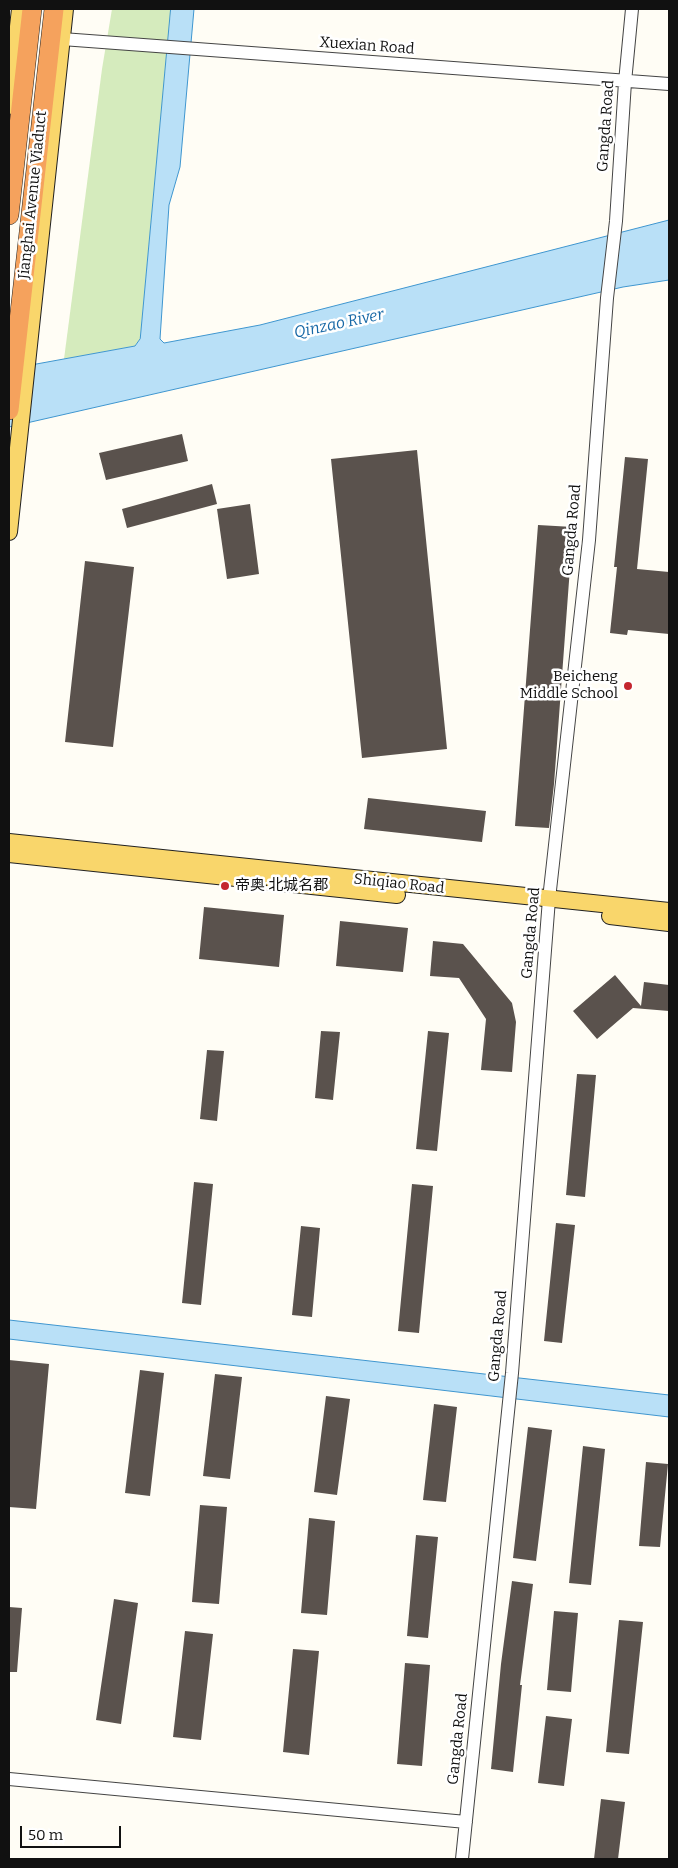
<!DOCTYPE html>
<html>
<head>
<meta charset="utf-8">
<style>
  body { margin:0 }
  #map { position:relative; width:678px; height:1868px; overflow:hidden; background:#fffdf5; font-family:Bitter,serif }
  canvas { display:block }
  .frame { position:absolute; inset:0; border:10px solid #111; pointer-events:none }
  .scale { position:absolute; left:20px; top:1826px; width:101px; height:22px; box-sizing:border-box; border:2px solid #111; border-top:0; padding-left:6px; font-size:15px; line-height:18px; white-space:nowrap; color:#111; -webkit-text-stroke:4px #fff; paint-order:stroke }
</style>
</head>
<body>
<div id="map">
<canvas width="678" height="1868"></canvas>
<div class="frame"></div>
<div class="scale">50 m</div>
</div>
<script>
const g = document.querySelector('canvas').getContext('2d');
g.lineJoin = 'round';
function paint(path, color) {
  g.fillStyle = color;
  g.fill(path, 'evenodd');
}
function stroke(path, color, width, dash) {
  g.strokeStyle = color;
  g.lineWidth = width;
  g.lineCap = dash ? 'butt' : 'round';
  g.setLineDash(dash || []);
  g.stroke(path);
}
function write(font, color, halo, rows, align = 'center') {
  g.font = font + ' Bitter,"Noto Sans SC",serif';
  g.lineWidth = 5;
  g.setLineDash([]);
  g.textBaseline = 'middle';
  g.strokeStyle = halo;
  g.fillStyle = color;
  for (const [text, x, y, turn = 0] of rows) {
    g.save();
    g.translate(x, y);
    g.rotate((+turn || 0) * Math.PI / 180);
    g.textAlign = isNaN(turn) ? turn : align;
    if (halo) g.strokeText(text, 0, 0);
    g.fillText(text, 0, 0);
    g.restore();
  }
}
paint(new Path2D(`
  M 112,9 L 171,9 L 140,339 L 135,346 L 64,359 L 102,69 Z`), '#d5ebbd');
const water = new Path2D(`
  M 171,9 L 194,9 L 180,167 L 169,205 L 160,339 L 164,343 L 260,325 L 669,220 L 669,280 L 623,287 L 9,427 L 9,369 L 135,346 L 140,339 Z
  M 9,1320 L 669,1395 L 669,1417 L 9,1339 Z`);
paint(water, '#b9e0f7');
stroke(water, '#3f96cf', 1);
paint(new Path2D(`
  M 182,434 L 188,461 L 106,480 L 99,453 Z
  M 417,450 L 447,749 L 362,758 L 331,459 Z
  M 625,457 L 648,459 L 637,569 L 669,572 L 669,634 L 628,630 L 627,635 L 610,633 L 617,567 L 614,567 Z
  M 212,484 L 217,504 L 127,528 L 122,509 Z
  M 250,504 L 259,574 L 227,579 L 217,509 Z
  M 538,525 L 573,527 L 554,784 L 549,828 L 515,826 Z
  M 85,561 L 134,567 L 113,747 L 65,742 Z
  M 368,798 L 486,811 L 482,842 L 364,829 Z
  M 204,907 L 284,915 L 279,967 L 199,959 Z
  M 340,921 L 408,928 L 403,972 L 336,966 Z
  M 433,941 L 463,944 L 512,1003 L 516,1022 L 512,1072 L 481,1070 L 486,1019 L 459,978 L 430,976 Z
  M 615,975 L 641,1006 L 644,982 L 669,985 L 669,1011 L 633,1008 L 597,1039 L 573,1011 Z
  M 321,1031 L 340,1032 L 333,1100 L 315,1098 Z
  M 428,1031 L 449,1033 L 437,1151 L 416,1149 Z
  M 207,1050 L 224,1051 L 217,1121 L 200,1119 Z
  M 577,1074 L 596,1075 L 585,1197 L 566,1195 Z
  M 194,1182 L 213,1184 L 201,1305 L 182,1303 Z
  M 412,1184 L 433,1186 L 419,1333 L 398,1331 Z
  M 556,1223 L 575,1225 L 562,1343 L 544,1341 Z
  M 301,1226 L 320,1228 L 312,1317 L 292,1315 Z
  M 9,1360 L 49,1364 L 36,1509 L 9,1507 Z
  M 140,1370 L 164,1373 L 150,1496 L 125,1493 Z
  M 215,1374 L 242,1377 L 230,1479 L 203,1476 Z
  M 326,1396 L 350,1399 L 337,1495 L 314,1492 Z
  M 434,1404 L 457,1407 L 446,1502 L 423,1500 Z
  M 528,1427 L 552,1430 L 536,1561 L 513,1558 Z
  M 583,1446 L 605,1449 L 591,1585 L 569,1583 Z
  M 646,1462 L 668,1464 L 660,1547 L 639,1546 Z
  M 200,1505 L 227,1507 L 219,1604 L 192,1602 Z
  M 309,1518 L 335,1521 L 327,1615 L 301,1613 Z
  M 416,1535 L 438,1537 L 428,1638 L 407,1636 Z
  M 512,1581 L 533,1584 L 520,1685 L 522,1685 L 513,1772 L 491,1769 L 501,1664 Z
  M 114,1599 L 138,1603 L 121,1724 L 96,1720 Z
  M 9,1607 L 22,1608 L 17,1672 L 9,1672 Z
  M 554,1611 L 578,1613 L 571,1692 L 547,1690 Z
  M 619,1620 L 643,1622 L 629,1754 L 606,1752 Z
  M 185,1631 L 213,1634 L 201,1740 L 173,1737 Z
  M 293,1649 L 319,1651 L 309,1755 L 283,1752 Z
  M 405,1663 L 430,1665 L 422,1766 L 397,1764 Z
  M 546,1716 L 572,1719 L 564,1786 L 538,1783 Z
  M 601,1799 L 625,1802 L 618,1859 L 594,1859 Z`), '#5a524d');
const minor = new Path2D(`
  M 62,39 L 669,84
  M 9,1779 L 466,1822
  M 462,1859 L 512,1373 L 549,899 L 589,540 L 607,298 L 616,221 L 625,82 L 632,9`);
const major = new Path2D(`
  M 9,106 L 20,9
  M 9,532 L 65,9
  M 9,842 L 669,911
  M 9,854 L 397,895
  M 610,916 L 669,923`);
const highway = new Path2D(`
  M 9,215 L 32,9
  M 9,410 L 54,9`);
stroke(minor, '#444', 14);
stroke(major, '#222', 18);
stroke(highway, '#222', 20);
stroke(minor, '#fff', 12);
stroke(major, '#f9d66b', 16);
stroke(highway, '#f5a25d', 19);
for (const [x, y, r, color] of [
  [628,686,5,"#c4262e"],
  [225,886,5,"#c4262e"]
]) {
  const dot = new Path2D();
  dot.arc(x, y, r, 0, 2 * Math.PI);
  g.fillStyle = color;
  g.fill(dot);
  stroke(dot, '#fff', 2);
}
write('15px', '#111', '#fff', [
  ["Xuexian Road",367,46,4],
  ["Gangda Road",606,126,-86],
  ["Jianghai Avenue Viaduct",33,195,-84],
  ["Gangda Road",572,530,-85],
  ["Shiqiao Road",399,884,6],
  ["Gangda Road",531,933,-85],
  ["Gangda Road",498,1336,-85],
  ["Gangda Road",458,1739,-84]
]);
write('15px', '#111', '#fff', [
  ["Beicheng",618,677],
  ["Middle School",618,694],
  ["帝奥·北城名郡",235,886,"left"]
], 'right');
write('italic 16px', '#1768a6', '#fff', [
  ["Qinzao River",339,324,-12]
]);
</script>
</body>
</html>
